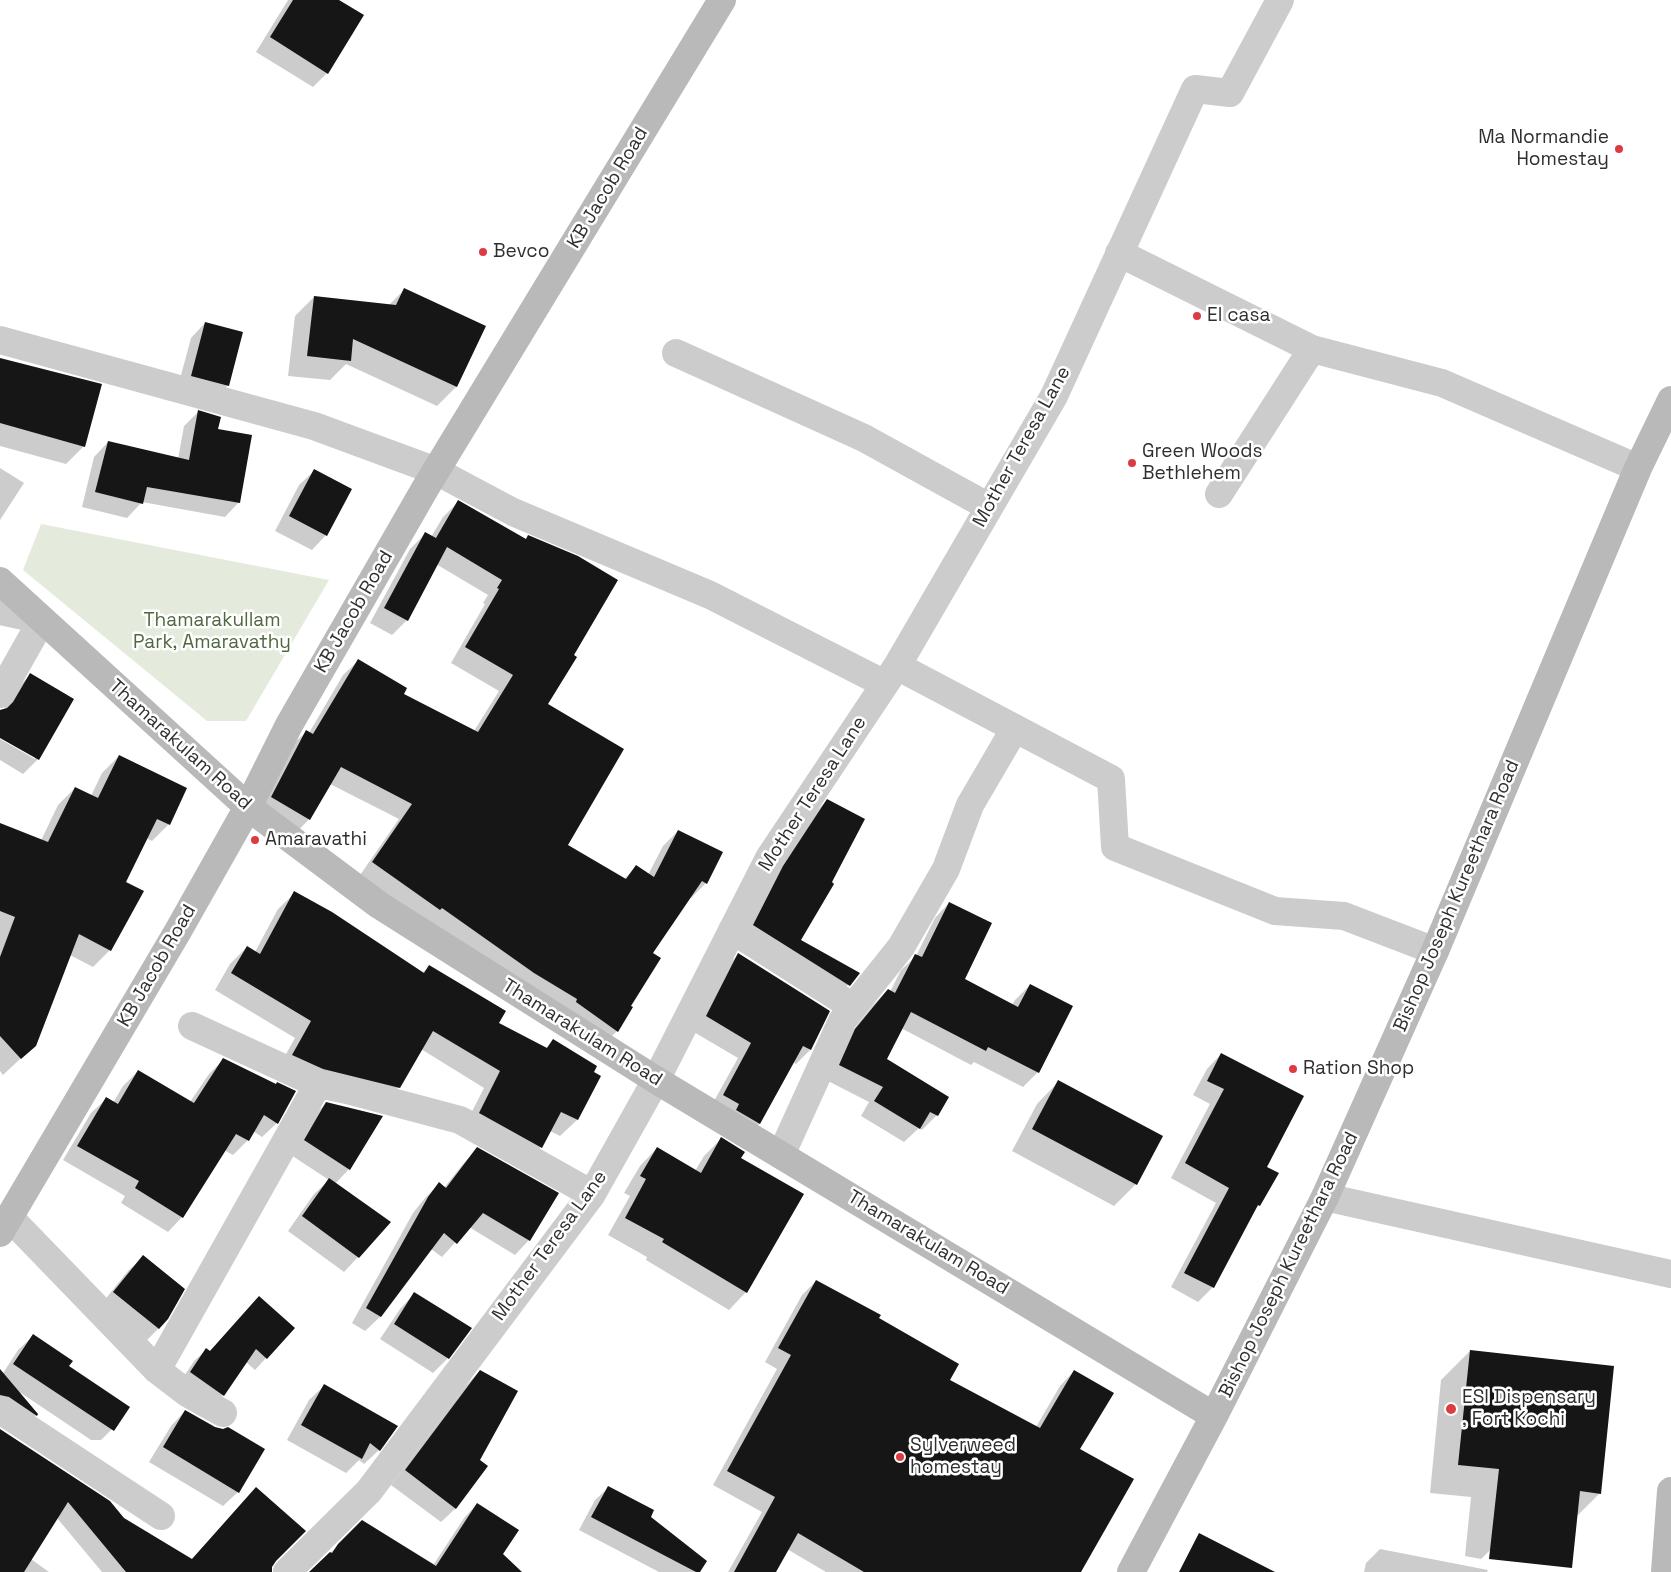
<!DOCTYPE html>
<html>
<head>
<meta charset="utf-8">
<style>
  body { margin:0 }
  canvas { display:block; background:#fff }
</style>
</head>
<body>
<canvas width="1671" height="1572"></canvas>
<script>
const g = document.querySelector('canvas').getContext('2d');
g.lineJoin = 'round';
function paint(path, color) {
  g.fillStyle = color;
  g.fill(path, 'evenodd');
}
function stroke(path, color, width, dash) {
  g.strokeStyle = color;
  g.lineWidth = width;
  g.lineCap = dash ? 'butt' : 'round';
  g.setLineDash(dash || []);
  g.stroke(path);
}
function write(font, color, halo, rows, align = 'center') {
  g.font = font + ' "Space Grotesk",sans-serif';
  g.lineWidth = 5;
  g.setLineDash([]);
  g.textBaseline = 'middle';
  g.strokeStyle = halo;
  g.fillStyle = color;
  for (const [text, x, y, turn = 0] of rows) {
    g.save();
    g.translate(x, y);
    g.rotate((+turn || 0) * Math.PI / 180);
    g.textAlign = isNaN(turn) ? turn : align;
    if (halo) g.strokeText(text, 0, 0);
    g.fillText(text, 0, 0);
    g.restore();
  }
}
paint(new Path2D(`
  M 41,524 L 329,580 L 246,721 L 207,721 L 23,570 Z`), '#e4ebdd');
paint(new Path2D(`
  M 288,0 L 337,0 L 327,73 L 313,87 L 256,52 Z
  M 404,290 L 484,327 L 456,387 L 437,406 L 346,364 L 330,380 L 288,376 L 295,316 L 314,297 L 388,306 Z
  M 205,323 L 241,332 L 227,386 L 213,400 L 177,390 L 191,338 Z
  M 0,360 L 84,446 L 66,464 L 0,446 Z
  M 198,412 L 216,430 L 239,502 L 225,517 L 142,502 L 127,518 L 82,507 L 94,457 L 108,442 L 178,459 L 184,426 Z
  M 0,468 L 24,483 L 0,520 Z
  M 314,471 L 326,535 L 312,550 L 275,531 L 299,485 Z
  M 458,502 L 525,540 L 528,537 L 572,655 L 546,704 L 566,846 L 624,879 L 636,867 L 648,875 L 663,846 L 678,831 L 706,883 L 691,898 L 689,897 L 651,953 L 629,1006 L 632,1008 L 617,1031 L 602,1046 L 358,878 L 399,819 L 330,784 L 309,819 L 295,834 L 257,812 L 291,746 L 306,732 L 309,733 L 343,675 L 358,661 L 402,694 L 474,731 L 499,691 L 451,663 L 485,604 L 483,603 L 488,595 L 436,564 L 407,620 L 392,635 L 370,623 L 410,549 L 425,534 L 431,537 L 443,517 Z
  M 30,675 L 38,759 L 23,774 L 0,760 L 0,739 L 35,759 L 35,756 L 0,736 L 0,710 L 4,709 L 15,690 Z
  M 119,756 L 169,824 L 152,841 L 146,838 L 124,883 L 110,950 L 93,967 L 70,955 L 35,1045 L 3,1075 L 0,1071 L 0,854 L 35,853 L 58,805 L 75,788 L 91,796 L 102,773 Z
  M 827,800 L 799,941 L 858,974 L 834,1000 L 739,939 L 768,882 L 813,815 Z
  M 295,893 L 422,973 L 429,967 L 497,1023 L 545,1049 L 553,1041 L 592,1073 L 599,1077 L 577,1120 L 560,1136 L 550,1131 L 541,1147 L 525,1164 L 463,1129 L 484,1088 L 421,1049 L 399,1087 L 382,1104 L 276,1072 L 295,1038 L 215,990 L 230,964 L 247,947 L 255,952 L 278,909 Z
  M 949,903 L 963,980 L 1012,1005 L 1015,1000 L 1030,985 L 1038,1072 L 1023,1087 L 974,1062 L 971,1065 L 901,1028 L 885,1059 L 937,1115 L 922,1130 L 919,1128 L 904,1142 L 861,1116 L 869,1102 L 826,1080 L 841,1045 L 873,1005 L 888,990 L 890,992 L 901,970 L 916,956 L 935,918 Z
  M 739,954 L 810,1050 L 796,1064 L 793,1062 L 759,1124 L 744,1138 L 709,1110 L 738,1058 L 692,1031 L 724,969 Z
  M 1221,1054 L 1266,1167 L 1259,1205 L 1254,1210 L 1213,1287 L 1198,1302 L 1171,1287 L 1216,1203 L 1171,1178 L 1210,1104 L 1193,1095 L 1207,1069 Z
  M 224,1059 L 276,1085 L 277,1123 L 262,1137 L 253,1131 L 248,1140 L 233,1155 L 224,1150 L 182,1217 L 168,1232 L 121,1203 L 125,1196 L 63,1160 L 91,1113 L 106,1099 L 113,1103 L 123,1086 L 138,1071 L 190,1102 L 209,1074 Z
  M 1058,1082 L 1136,1184 L 1114,1206 L 1012,1151 L 1037,1104 Z
  M 326,1103 L 349,1169 L 335,1184 L 358,1257 L 344,1272 L 288,1231 L 314,1194 L 329,1180 L 291,1155 L 312,1118 Z
  M 721,1139 L 739,1159 L 746,1292 L 729,1310 L 646,1260 L 647,1257 L 608,1235 L 630,1196 L 624,1193 L 640,1166 L 657,1148 L 695,1171 L 704,1156 Z
  M 477,1149 L 557,1194 L 529,1240 L 515,1255 L 469,1227 L 442,1257 L 431,1249 L 380,1317 L 365,1331 L 352,1323 L 413,1213 L 425,1198 L 439,1184 L 444,1188 L 463,1164 Z
  M 143,1257 L 159,1328 L 144,1343 L 99,1307 L 128,1271 Z
  M 816,1281 L 878,1318 L 948,1380 L 1036,1427 L 1060,1386 L 1074,1371 L 1079,1449 L 1080,1572 L 826,1572 L 787,1549 L 775,1572 L 728,1572 L 762,1512 L 713,1485 L 777,1369 L 765,1362 L 802,1295 Z
  M 414,1294 L 448,1358 L 433,1373 L 380,1339 L 400,1309 Z
  M 248,1310 L 266,1358 L 255,1370 L 246,1362 L 223,1395 L 212,1407 L 179,1384 L 194,1361 L 206,1350 L 209,1352 Z
  M 33,1336 L 116,1425 L 101,1440 L 91,1440 L 18,1391 L 36,1415 L 22,1429 L 0,1415 L 0,1378 L 18,1350 Z
  M 1470,1351 L 1600,1493 L 1572,1521 L 1510,1531 L 1481,1559 L 1465,1556 L 1471,1497 L 1430,1493 L 1441,1380 Z
  M 480,1371 L 478,1461 L 456,1508 L 441,1522 L 391,1485 L 465,1386 Z
  M 324,1386 L 379,1450 L 364,1464 L 359,1460 L 346,1473 L 287,1440 L 309,1400 Z
  M 185,1411 L 215,1428 L 238,1492 L 223,1506 L 149,1462 L 171,1426 Z
  M 0,1430 L 123,1519 L 191,1560 L 256,1489 L 275,1561 L 271,1567 L 271,1572 L 102,1572 L 57,1518 L 31,1559 L 49,1572 L 0,1572 Z
  M 608,1488 L 649,1517 L 698,1572 L 659,1572 L 579,1530 L 595,1500 Z
  M 477,1504 L 501,1554 L 520,1572 L 311,1572 L 363,1521 L 434,1564 L 464,1518 Z
  M 1380,1549 L 1488,1570 L 1487,1572 L 1364,1572 L 1366,1563 Z`), '#0003');
paint(new Path2D(`
  M 293,0 L 339,0 L 364,15 L 328,74 L 270,37 Z
  M 404,288 L 486,326 L 457,387 L 353,339 L 351,361 L 307,356 L 314,296 L 396,305 Z
  M 205,322 L 243,332 L 229,386 L 191,376 Z
  M 0,358 L 102,384 L 85,447 L 0,423 Z
  M 198,410 L 221,417 L 218,429 L 252,435 L 240,503 L 147,487 L 143,504 L 95,492 L 108,441 L 189,460 Z
  M 314,469 L 352,489 L 327,536 L 289,516 Z
  M 458,500 L 526,539 L 528,535 L 578,556 L 618,580 L 574,655 L 577,657 L 548,704 L 624,749 L 568,845 L 626,879 L 636,865 L 654,877 L 678,830 L 723,852 L 707,884 L 702,881 L 653,953 L 661,958 L 631,1006 L 633,1007 L 618,1032 L 576,1002 L 577,999 L 534,973 L 442,908 L 440,910 L 372,862 L 412,804 L 341,767 L 310,820 L 271,797 L 306,730 L 313,734 L 358,659 L 407,688 L 404,694 L 478,732 L 513,675 L 465,647 L 499,589 L 497,588 L 502,580 L 447,547 L 408,621 L 384,608 L 425,532 L 436,538 Z
  M 30,673 L 74,699 L 39,760 L 0,738 L 0,710 L 7,708 L 13,702 Z
  M 119,755 L 187,788 L 170,825 L 157,819 L 126,882 L 144,891 L 111,951 L 79,934 L 36,1046 L 21,1059 L 0,1036 L 0,957 L 15,917 L 0,911 L 0,823 L 48,842 L 75,787 L 98,798 Z
  M 827,799 L 865,819 L 832,882 L 834,884 L 801,940 L 860,973 L 850,986 L 753,925 L 783,866 Z
  M 294,891 L 332,912 L 424,973 L 429,965 L 506,1011 L 499,1023 L 547,1048 L 553,1039 L 597,1066 L 594,1072 L 601,1076 L 578,1120 L 561,1112 L 542,1148 L 479,1113 L 500,1071 L 433,1031 L 400,1088 L 323,1069 L 292,1055 L 311,1021 L 231,973 L 247,946 L 260,954 Z
  M 949,902 L 992,923 L 965,979 L 1018,1007 L 1030,984 L 1073,1006 L 1039,1073 L 988,1047 L 986,1051 L 911,1012 L 887,1059 L 949,1097 L 938,1116 L 930,1112 L 920,1129 L 874,1101 L 883,1087 L 839,1065 L 855,1029 L 888,989 L 895,993 L 915,954 L 922,957 Z
  M 738,953 L 830,1011 L 811,1050 L 803,1046 L 760,1124 L 736,1110 L 739,1104 L 723,1095 L 751,1043 L 706,1016 Z
  M 1221,1053 L 1304,1096 L 1267,1167 L 1279,1173 L 1260,1206 L 1258,1205 L 1214,1288 L 1184,1273 L 1229,1188 L 1185,1163 L 1224,1089 L 1207,1081 Z
  M 223,1058 L 276,1084 L 277,1082 L 296,1091 L 278,1124 L 264,1115 L 249,1141 L 236,1134 L 183,1218 L 135,1188 L 139,1181 L 77,1146 L 106,1097 L 118,1104 L 138,1070 L 194,1103 Z
  M 1058,1080 L 1163,1136 L 1137,1185 L 1032,1129 Z
  M 326,1102 L 383,1116 L 350,1170 L 304,1140 Z
  M 721,1137 L 745,1152 L 741,1158 L 804,1194 L 747,1293 L 662,1242 L 664,1239 L 625,1218 L 646,1179 L 640,1176 L 657,1147 L 701,1173 Z
  M 477,1147 L 559,1193 L 530,1241 L 483,1213 L 457,1244 L 444,1233 L 381,1317 L 366,1308 L 428,1197 L 439,1182 L 446,1188 Z
  M 329,1178 L 391,1222 L 359,1258 L 302,1216 Z
  M 143,1255 L 185,1289 L 168,1319 L 159,1329 L 113,1292 Z
  M 816,1280 L 881,1315 L 879,1318 L 959,1364 L 950,1380 L 1040,1428 L 1074,1370 L 1114,1393 L 1080,1449 L 1134,1479 L 1081,1572 L 864,1572 L 798,1533 L 776,1572 L 734,1572 L 775,1497 L 727,1471 L 791,1355 L 778,1348 Z
  M 414,1292 L 472,1328 L 449,1359 L 394,1324 Z
  M 259,1296 L 295,1328 L 267,1359 L 256,1349 L 224,1396 L 190,1372 L 206,1348 L 210,1351 Z
  M 33,1334 L 73,1361 L 69,1366 L 130,1407 L 114,1431 L 13,1364 Z
  M 1470,1350 L 1614,1366 L 1601,1494 L 1580,1491 L 1572,1568 L 1489,1559 L 1499,1469 L 1458,1465 Z
  M 0,1369 L 38,1414 L 37,1416 L 9,1397 L 0,1395 Z
  M 480,1370 L 518,1391 L 480,1460 L 488,1466 L 456,1509 L 405,1470 Z
  M 324,1384 L 398,1426 L 380,1451 L 370,1443 L 362,1459 L 301,1425 Z
  M 185,1410 L 215,1427 L 223,1429 L 228,1427 L 265,1449 L 239,1493 L 163,1447 Z
  M 0,1429 L 110,1501 L 124,1518 L 192,1559 L 256,1487 L 306,1531 L 276,1561 L 272,1567 L 272,1572 L 126,1572 L 68,1502 L 24,1572 L 0,1572 Z
  M 608,1486 L 654,1510 L 651,1517 L 707,1561 L 700,1572 L 696,1572 L 591,1517 Z
  M 477,1503 L 519,1530 L 503,1554 L 522,1572 L 309,1572 L 330,1552 L 332,1553 L 338,1544 L 362,1520 L 436,1566 Z
  M 1199,1533 L 1275,1572 L 1179,1572 Z`), '#161616');
stroke(new Path2D(`
  M 1119,253 L 1312,349 L 1442,383 L 1638,468
  M 0,340 L 314,426 L 436,471 L 513,512 L 710,595 L 885,684
  M 676,353 L 864,438 L 989,507
  M 1219,494 L 1312,349
  M 0,611 L 42,620 L 0,694
  M 897,666 L 1111,779 L 1115,847 L 1275,911 L 1344,916 L 1435,951
  M 732,930 L 853,1007
  M 192,1026 L 318,1084 L 347,1090 L 460,1120 L 592,1194
  M 781,1155 L 842,1021 L 901,947 L 946,869 L 970,805 L 1015,728
  M 1325,1197 L 1671,1274
  M 9,1217 L 157,1370 L 187,1393 L 223,1413
  M 157,1370 L 318,1084
  M 0,1410 L 161,1516
  M 287,1572 L 369,1491 L 592,1194 L 656,1080 L 769,858 L 897,666 L 1054,396 L 1195,89 L 1230,93 L 1280,0`), '#ccc', 28);
stroke(new Path2D(`
  M 0,581 L 248,807 L 379,905 L 656,1080 L 1214,1416
  M 0,1233 L 178,931 L 248,807 L 289,725 L 426,487 L 722,0
  M 1131,1572 L 1214,1416 L 1325,1197 L 1435,951 L 1638,468 L 1671,400
  M 1665,1572 L 1671,1491`), '#b9b9b9', 28);
for (const [x, y, r, color] of [
  [1619,149,5,"#da3c42"],
  [483,252,5,"#da3c42"],
  [1197,316,5,"#da3c42"],
  [1132,463,5,"#da3c42"],
  [255,840,5,"#da3c42"],
  [1293,1069,5,"#da3c42"],
  [1451,1409,6,"#da3c42"],
  [900,1457,5,"#da3c42"]
]) {
  const dot = new Path2D();
  dot.arc(x, y, r, 0, 2 * Math.PI);
  g.fillStyle = color;
  g.fill(dot);
  stroke(dot, '#fff', 2);
}
write('19px', '#2f2f2f', '#fff', [
  ["Ma Normandie",1609,138,"right"],
  ["Homestay",1609,160,"right"],
  ["Bevco",493,252],
  ["El casa",1207,316],
  ["Green Woods",1142,452],
  ["Bethlehem",1142,474],
  ["Amaravathi",265,840],
  ["Ration Shop",1303,1069],
  ["ESI Dispensary",1462,1398],
  [", Fort Kochi",1462,1420],
  ["Sylverweed",910,1446],
  ["homestay",910,1468]
], 'left');
write('19px', '#2f2f2f', '#fff', [
  ["KB Jacob Road",608,188,-59],
  ["Mother Teresa Lane",1022,447,-61],
  ["KB Jacob Road",354,612,-60],
  ["Thamarakulam Road",180,745,42],
  ["Mother Teresa Lane",813,794,-57],
  ["Bishop Joseph Kureethara Road",1457,896,-67],
  ["KB Jacob Road",157,966,-60],
  ["Thamarakulam Road",582,1033,32],
  ["Thamarakulam Road",928,1243,31],
  ["Mother Teresa Lane",550,1246,-54],
  ["Bishop Joseph Kureethara Road",1289,1265,-64]
]);
write('19px', '#50683f', '#fff', [
  ["Thamarakullam",212,621],
  ["Park, Amaravathy",212,643]
]);
</script>
</body>
</html>
